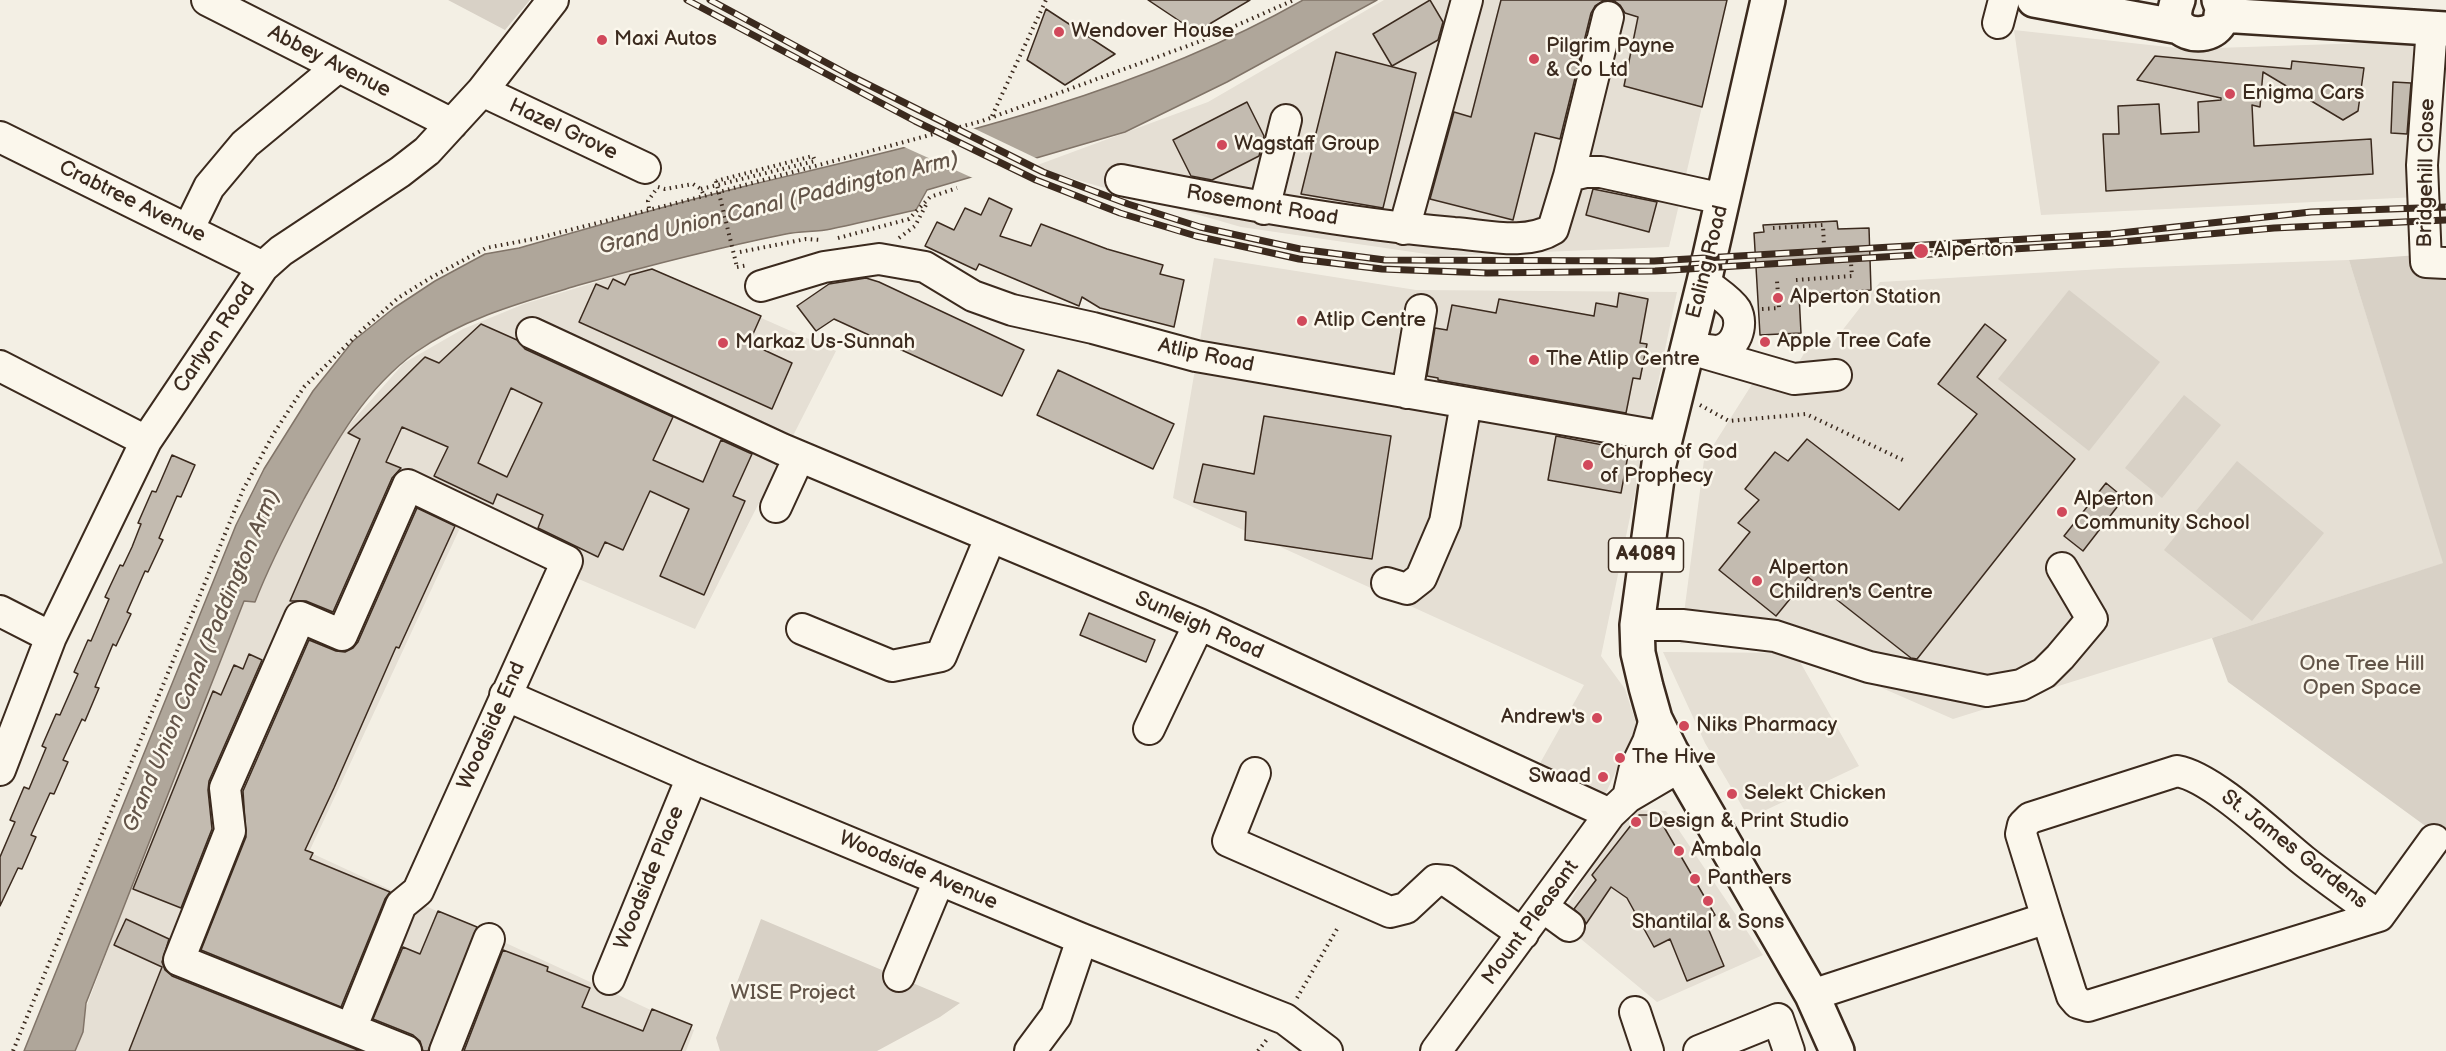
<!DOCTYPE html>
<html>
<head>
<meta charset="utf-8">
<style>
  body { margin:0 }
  canvas { display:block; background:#f3efe4 }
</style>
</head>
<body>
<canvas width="2446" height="1051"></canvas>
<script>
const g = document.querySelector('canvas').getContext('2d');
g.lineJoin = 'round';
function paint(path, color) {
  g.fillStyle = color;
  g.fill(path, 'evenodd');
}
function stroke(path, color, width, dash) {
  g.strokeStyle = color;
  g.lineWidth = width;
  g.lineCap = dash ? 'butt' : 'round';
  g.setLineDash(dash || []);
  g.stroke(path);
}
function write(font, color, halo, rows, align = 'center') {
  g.font = font + ' "Balsamiq Sans",sans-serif';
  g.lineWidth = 5;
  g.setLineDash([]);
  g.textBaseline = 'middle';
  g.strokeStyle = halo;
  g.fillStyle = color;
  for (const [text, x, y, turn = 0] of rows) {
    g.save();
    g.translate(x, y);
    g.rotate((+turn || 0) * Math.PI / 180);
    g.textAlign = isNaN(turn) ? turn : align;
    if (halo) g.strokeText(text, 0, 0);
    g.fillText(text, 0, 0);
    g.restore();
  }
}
paint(new Path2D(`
  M 1384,0 L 1727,0 L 1669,247 L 1440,256 L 1241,227 L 1032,167 L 1208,102 Z
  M 2014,30 L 2186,49 L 2426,41 L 2418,197 L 2041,215 Z
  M 1214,258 L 1416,290 L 1677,292 L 1601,656 L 1625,689 L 1637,726 L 1604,797 L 1539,765 L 1584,685 L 1173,498 Z
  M 2349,260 L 2444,563 L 2212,638 L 1953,719 L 1786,646 L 1708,639 L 1680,644 L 1704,460 L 1756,378 L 1784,388 L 1810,343 L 1827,350 L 1880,282 L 2120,268 Z
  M 646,267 L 836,351 L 695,629 L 460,528 L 309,852 L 694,1030 L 686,1051 L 70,1051 L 247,576 L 318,460 L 404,363 L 463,329 L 524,304 Z
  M 1663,652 L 1795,653 L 1859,766 L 1749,818 L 1705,743 Z
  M 1637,810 L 1666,811 L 1763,955 L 1657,1002 L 1558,920 L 1616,828 Z`), '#e5dfd4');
paint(new Path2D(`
  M 448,0 L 530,0 L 505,30 Z
  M 2446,253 L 2446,841 L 2228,682 L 2212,638 L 2443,563 L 2349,260 Z
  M 2069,290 L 2160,362 L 2089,451 L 1998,379 Z
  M 2184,395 L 2221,425 L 2162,498 L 2125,468 Z
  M 2237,461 L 2324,533 L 2252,621 L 2164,550 Z
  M 761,919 L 960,1003 L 940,1017 L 877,1051 L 720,1051 L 716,1038 Z`), '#d8d1c6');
const water = new Path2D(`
  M 1303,0 L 1377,0 L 1227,82 L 1125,132 L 927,190 L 916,210 C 888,216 860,223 831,229 C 817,232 801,231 786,234 C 717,248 647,266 579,285 C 523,302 464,318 416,352 C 364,390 334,445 304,499 C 286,533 269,566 255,602 L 244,601 L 86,1003 L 83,1032 L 75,1051 L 24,1051 L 236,525 L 264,469 L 313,391 L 353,341 L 394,308 L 435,281 L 485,254 L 519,248 C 593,227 667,205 742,187 C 933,141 1130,98 1303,0 Z`);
paint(water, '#afa69a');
stroke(water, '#817468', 1.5);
paint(new Path2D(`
  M 973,128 L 1040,160 L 975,179 L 902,146 Z`), '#f3efe4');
const building = new Path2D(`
  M 1148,0 L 1250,0 L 1196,32 Z
  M 1430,0 L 1443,22 L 1438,40 L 1392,66 L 1373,34 Z
  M 1501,0 L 1727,0 L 1702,107 L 1624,86 L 1638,17 L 1625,13 L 1620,5 L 1613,0 L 1603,1 L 1595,6 L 1591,13 L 1560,139 L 1535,133 L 1513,220 L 1430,199 L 1454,112 L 1471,117 Z
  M 1046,9 L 1115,54 L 1065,85 L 1027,60 Z
  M 1336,52 L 1416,73 L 1383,208 L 1301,194 Z
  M 2155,56 L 2291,69 L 2292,61 L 2364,68 L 2358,111 L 2343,120 L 2263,72 L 2260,107 L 2252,105 L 2254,146 L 2371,139 L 2373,174 L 2106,191 L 2103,134 L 2119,134 L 2118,106 L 2159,104 L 2161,134 L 2199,132 L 2198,102 L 2221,100 L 2221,98 L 2137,80 Z
  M 2393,82 L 2411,83 L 2407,134 L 2391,133 Z
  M 1247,102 L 1264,136 L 1259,156 L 1212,180 L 1191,176 L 1173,140 Z
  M 1593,189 L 1657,202 L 1649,232 L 1586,215 Z
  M 989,198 L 1012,209 L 1000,236 L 1031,246 L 1041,224 L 1107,249 L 1163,265 L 1160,274 L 1184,280 L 1174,327 L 1100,308 L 1082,297 L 1079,306 L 979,264 L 976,270 L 925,246 L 937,222 L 954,230 L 965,208 L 981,215 Z
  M 1837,221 L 1838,229 L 1869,228 L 1871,290 L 1799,294 L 1801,333 L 1760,335 L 1754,233 L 1764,232 L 1763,225 Z
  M 652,269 L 761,316 L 749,343 L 792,363 L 772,409 L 579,322 L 596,284 L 608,289 L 613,279 L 625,285 L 630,275 Z
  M 866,278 L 879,282 L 1024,350 L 1002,396 L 834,319 L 816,331 L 797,306 L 829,284 Z
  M 1619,293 L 1648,299 L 1640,343 L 1647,344 L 1640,379 L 1633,378 L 1626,413 L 1438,380 L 1438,378 L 1427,376 L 1435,328 L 1447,330 L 1452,305 L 1496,313 L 1499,299 L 1594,316 L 1596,303 L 1617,307 Z
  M 481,324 L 517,340 L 525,349 L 673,417 L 653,460 L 703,482 L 721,440 L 752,454 L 733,496 L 745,501 L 704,595 L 660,576 L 689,509 L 650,491 L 623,550 L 605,542 L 598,557 L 538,528 L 543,515 L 497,494 L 493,504 L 434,476 L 448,447 L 402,427 L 386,462 L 401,468 L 392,478 L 333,612 L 306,601 L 290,601 L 360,439 L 348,433 L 425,357 L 439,363 ZM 511,388 L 542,403 L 507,477 L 478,463 Z
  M 1985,324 L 2006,340 L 1977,377 L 2075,459 L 1917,659 L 1911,658 L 1808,577 L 1776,616 L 1719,570 L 1750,532 L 1738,523 L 1759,500 L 1745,489 L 1775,452 L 1788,461 L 1807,439 L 1899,510 L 1977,414 L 1938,384 Z
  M 1058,370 L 1174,424 L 1153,469 L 1037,415 Z
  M 1264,416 L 1391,436 L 1372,559 L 1245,540 L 1246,512 L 1194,502 L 1203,464 L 1254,474 Z
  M 1556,436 L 1629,450 L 1621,493 L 1548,480 Z
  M 172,455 L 195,465 L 181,497 L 177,496 L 159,538 L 163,540 L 148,572 L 145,571 L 127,612 L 131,614 L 116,646 L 113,644 L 95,687 L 99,688 L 85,721 L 82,719 L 63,760 L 68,762 L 54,794 L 50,793 L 31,835 L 36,837 L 22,869 L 18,868 L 0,906 L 0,857 L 15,822 L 10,820 L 24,787 L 29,789 L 46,748 L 42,746 L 56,714 L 60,715 L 78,674 L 74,672 L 88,640 L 91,641 L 109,599 L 105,597 L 120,565 L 123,566 L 132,547 L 141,524 L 138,523 L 152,491 L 156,492 Z
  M 2106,483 L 2124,498 L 2083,551 L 2064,536 Z
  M 417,508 L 455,526 L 399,648 L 396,647 L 334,788 L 305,850 L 313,853 L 310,859 L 390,892 L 385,899 L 341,1007 L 201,950 L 246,837 L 243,791 L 309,640 L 336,651 L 345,652 L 353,648 L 358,642 Z
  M 1089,613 L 1155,640 L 1146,662 L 1080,635 Z
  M 249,654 L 262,660 L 209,781 L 208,790 L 212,829 L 181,908 L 133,889 L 213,691 L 221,695 L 234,665 L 243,669 Z
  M 1639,815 L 1657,815 L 1715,915 L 1705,921 L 1724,966 L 1687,981 L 1670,939 L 1654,947 L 1627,898 L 1611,887 L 1586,924 L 1584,919 L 1574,909 L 1596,880 L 1592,875 Z
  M 438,911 L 477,927 L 428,1051 L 423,1051 L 420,1041 L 413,1035 L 373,1019 L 403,947 L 420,954 Z
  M 126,919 L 169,939 L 162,962 L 165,970 L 172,976 L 360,1051 L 129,1051 L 162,967 L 114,945 Z
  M 503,950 L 548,967 L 547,971 L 590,988 L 582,1007 L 643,1031 L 652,1009 L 692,1025 L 681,1051 L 464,1051 Z`);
paint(building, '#c3bbb0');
stroke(building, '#3b2a1e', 1.5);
const minor = new Path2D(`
  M 207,0 L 452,124
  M 1998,23 L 2004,0
  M 2432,27 L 2422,165 L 2426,262 L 2446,263
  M 482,91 L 645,168
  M 0,137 L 263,267
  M 1569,176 L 1608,17
  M 1121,180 C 1231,202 1342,223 1454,233 C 1485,235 1526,246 1553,229 L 1569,176 L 1586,172 L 1601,172 L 1723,199
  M 1264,209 L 1286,120
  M 1404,229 L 1467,0
  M 188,230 L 209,187 L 245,144 L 338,67
  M 761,286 L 824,267 L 879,259 L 925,267 L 973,296 L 1012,310 L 1093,328 L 1196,356 L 1665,437
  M 532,333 L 782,449 L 1199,624 L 1610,814
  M 1687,348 L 1794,379 L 1836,375
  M 1699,349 C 1704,349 1712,351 1717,351 C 1736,349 1744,325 1736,310 C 1729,299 1714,291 1704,282
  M 0,366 L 146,441
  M 1407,393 L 1421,310
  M 776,507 L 799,457
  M 1387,583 L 1407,589 L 1421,578 L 1445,522 L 1466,403
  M 0,611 L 51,637
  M 1637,625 L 1682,625 L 1775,636 L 1869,667 L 1987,691 L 2021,685 L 2044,673 L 2060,657 L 2092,619 L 2062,568
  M 802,629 L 892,666 L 941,656 L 990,538
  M 505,695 L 692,777 L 1082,939 L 1285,1019 L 1327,1051
  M 1149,729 L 1199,624
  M 0,770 L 51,637 L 146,441 L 263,267 L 281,251 L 400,172 L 427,151 L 482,91 L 553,0
  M 1255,773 L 1228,841 L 1390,912 L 1406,908 L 1436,880 L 1447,881 L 1523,934
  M 1628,797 L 1634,771 L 1648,742 L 1655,719
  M 1543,907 L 1569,926
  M 2379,916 L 2434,840
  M 899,976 L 939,880
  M 609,979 L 692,777
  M 1812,995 L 2047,918 L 2021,834 L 2023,825 L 2030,818 L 2177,771 C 2213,777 2274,837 2304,861 C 2328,880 2354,898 2379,916 L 2088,1006 L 2078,1003 L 2072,996 L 2047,918
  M 1635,1012 L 1648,1051
  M 351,1029 L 401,905 L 418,891 L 567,561 L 408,485 L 342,635 L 300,617 L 225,788 L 230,831 L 179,960 L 406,1051
  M 445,1051 L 489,939
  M 1030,1051 L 1056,1016 L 1082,939
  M 1436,1051 L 1610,814 L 1628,797 L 1679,767
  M 1699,1051 L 1778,1019 L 1789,1051`);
const major = new Path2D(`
  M 1768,0 L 1704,282 L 1659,464 L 1637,625 L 1638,653 L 1646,687 L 1655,719 L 1671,751 L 1812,995 L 1837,1051
  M 2034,0 L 2180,27
  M 2178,0 C 2158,46 2239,44 2219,0
  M 2221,15 L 2446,29`);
stroke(minor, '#3b2a1e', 34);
stroke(major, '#3b2a1e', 38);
stroke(new Path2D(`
  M 992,116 L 1046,0
  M 658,187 L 665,189 L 693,184 L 701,189 L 704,196
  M 701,189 L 815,161 L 813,156 L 716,181
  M 649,208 L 648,201 L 655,191
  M 1773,228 L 1823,225 L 1824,246
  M 838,238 L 909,219 L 930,197 L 957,188
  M 899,238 L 915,226 L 927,203
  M 740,252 L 806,239 L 822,240
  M 737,267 L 748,265
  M 1796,280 L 1852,276 L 1851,263
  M 1762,309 L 1779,308 L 1777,281
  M 1700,405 L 1729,421 L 1806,414 L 1905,461
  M 1297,998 L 1337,929
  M 13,1051 L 243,490 L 274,433 L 304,387 L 361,331 L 398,298 L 432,277 L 486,248 L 538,238 L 704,196 L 982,121 L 1201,41 L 1294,0
  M 1258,1051 L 1268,1038`), '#3b2a1e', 4, [1.5, 4.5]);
stroke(minor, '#fbf7ec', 30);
stroke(major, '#fbf7ec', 33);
const rail = new Path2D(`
  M 687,0 L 915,121 L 1036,180 L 1120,213 L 1196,236 L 1299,259 L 1382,269 L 1487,273 L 1655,271 L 2111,243 L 2274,228 L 2446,220
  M 710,0 L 853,77 L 1043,172 L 1128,204 L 1200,227 L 1300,249 L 1385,260 L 1654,261 L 2111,234 L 2311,212 L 2446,207`);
stroke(rail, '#3b2a1e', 7);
stroke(rail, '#fbf7ec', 4.5, [14]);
stroke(new Path2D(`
  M 716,181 L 737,267`), '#3b2a1e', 4, [1.5, 4.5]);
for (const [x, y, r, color] of [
  [1059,32,6,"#d1495b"],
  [602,40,6,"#d1495b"],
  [1534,59,6,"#d1495b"],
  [2230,94,6,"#d1495b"],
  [1222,145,6,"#d1495b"],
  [1921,251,8,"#d1495b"],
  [1778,298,6,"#d1495b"],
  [1302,321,6,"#d1495b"],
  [1765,342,6,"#d1495b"],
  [723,343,6,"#d1495b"],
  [1534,360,6,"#d1495b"],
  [1588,465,6,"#d1495b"],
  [2062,512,6,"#d1495b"],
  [1757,581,6,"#d1495b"],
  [1597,718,6,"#d1495b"],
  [1684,726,6,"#d1495b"],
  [1620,758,6,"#d1495b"],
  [1603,777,6,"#d1495b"],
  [1732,794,6,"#d1495b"],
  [1636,822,6,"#d1495b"],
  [1679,851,6,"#d1495b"],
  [1695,879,6,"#d1495b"],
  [1708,901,6,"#d1495b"]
]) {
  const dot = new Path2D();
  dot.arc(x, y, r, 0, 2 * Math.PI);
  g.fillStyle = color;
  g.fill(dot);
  stroke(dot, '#fbf7ec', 2);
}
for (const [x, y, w] of [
  [1646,555,75]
]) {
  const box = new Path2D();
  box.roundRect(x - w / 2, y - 17, w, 34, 4.5);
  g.fillStyle = '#fbf7ec';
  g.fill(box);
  stroke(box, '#3b2a1e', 1.5);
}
write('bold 20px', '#3b2a1e', null, [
  ["A4089",1646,555]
]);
write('21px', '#3b2a1e', '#fbf7ec', [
  ["Wendover House",1071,32],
  ["Maxi Autos",614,40],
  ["Pilgrim Payne",1546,47],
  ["& Co Ltd",1546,71],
  ["Enigma Cars",2242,94],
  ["Wagstaff Group",1234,145],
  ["Alperton",1934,251],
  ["Alperton Station",1790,298],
  ["Atlip Centre",1314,321],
  ["Apple Tree Cafe",1777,342],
  ["Markaz Us-Sunnah",735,343],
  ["The Atlip Centre",1546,360],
  ["Church of God",1600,453],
  ["of Prophecy",1600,477],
  ["Alperton",2074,500],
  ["Community School",2074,524],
  ["Alperton",1769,569],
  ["Children's Centre",1769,593],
  ["Andrew's",1585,718,"right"],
  ["Niks Pharmacy",1696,726],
  ["The Hive",1632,758],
  ["Swaad",1591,777,"right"],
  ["Selekt Chicken",1744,794],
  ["Design & Print Studio",1648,822],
  ["Ambala",1691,851],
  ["Panthers",1707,879],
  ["Shantilal & Sons",1708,923,"center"]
], 'left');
write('21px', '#3b2a1e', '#fbf7ec', [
  ["Abbey Avenue",329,62,27],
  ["Hazel Grove",563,130,25],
  ["Bridgehill Close",2427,173,-89],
  ["Crabtree Avenue",132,202,26],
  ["Rosemont Road",1262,206,10],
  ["Ealing Road",1708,262,-76],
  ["Carlyon Road",215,338,-56],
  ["Atlip Road",1206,356,12],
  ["Sunleigh Road",1199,626,24],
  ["Woodside End",492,726,-66],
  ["St. James Gardens",2294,850,38],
  ["Woodside Avenue",918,871,23],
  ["Woodside Place",650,878,-68],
  ["Mount Pleasant",1531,923,-54]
]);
write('21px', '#625448', '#fbf7ec', [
  ["One Tree Hill",2362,665],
  ["Open Space",2362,689],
  ["WISE Project",793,994]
]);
write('italic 22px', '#645549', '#fbf7ec', [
  ["Grand Union Canal (Paddington Arm)",779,204,-14],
  ["Grand Union Canal (Paddington Arm)",202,661,-67]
]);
</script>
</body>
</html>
